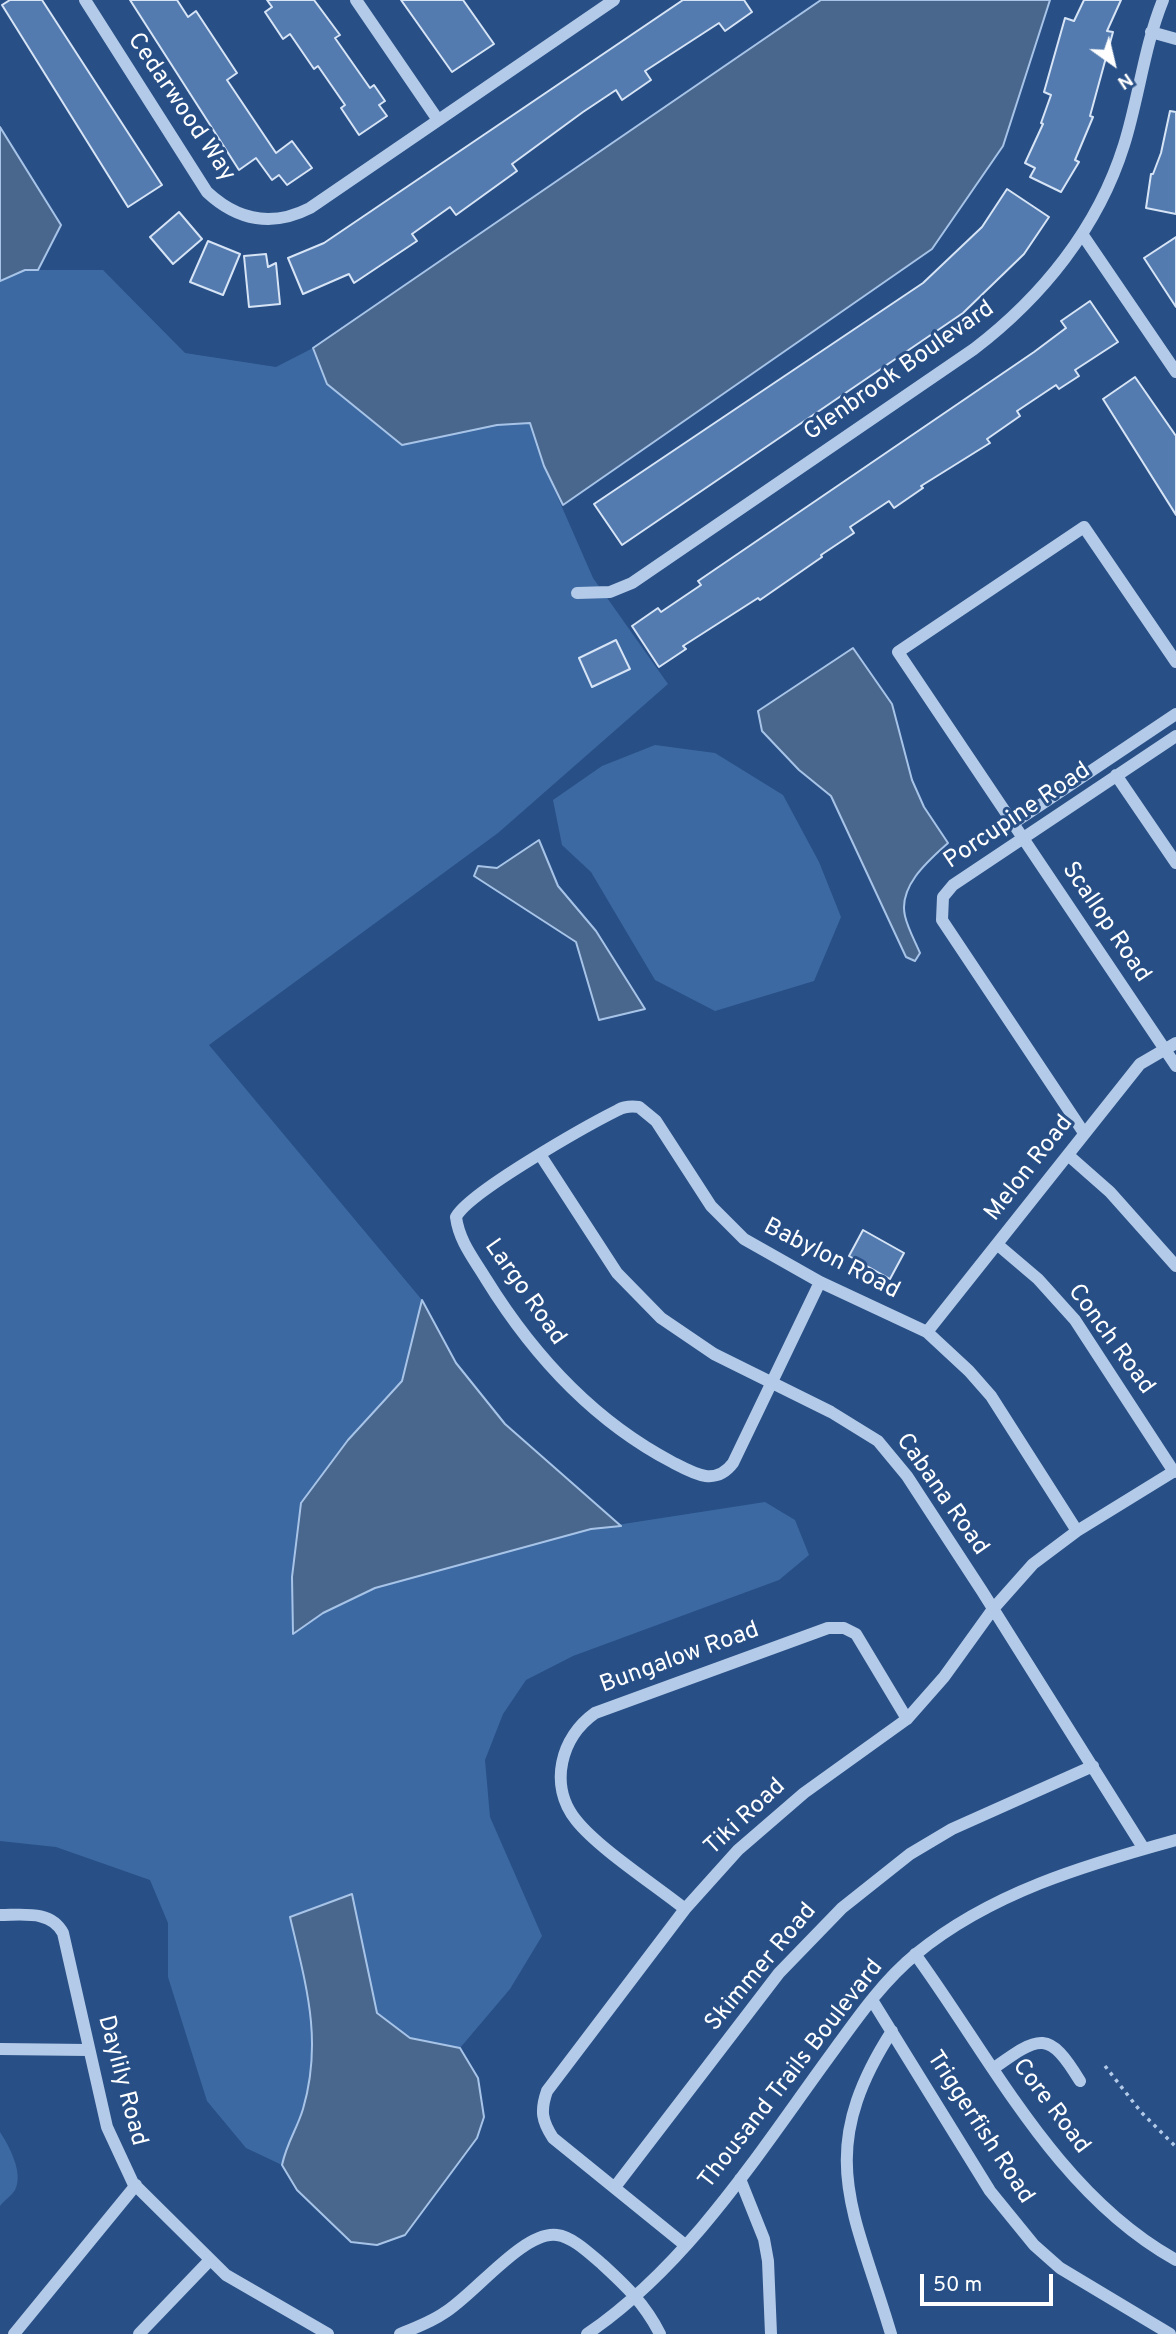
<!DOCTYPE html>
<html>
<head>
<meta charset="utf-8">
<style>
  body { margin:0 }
  #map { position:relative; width:1176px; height:2334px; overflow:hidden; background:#284f86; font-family:Overpass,sans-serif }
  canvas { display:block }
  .north { position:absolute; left:1078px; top:28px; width:70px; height:70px; -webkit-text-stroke:5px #284f86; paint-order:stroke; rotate:146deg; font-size:19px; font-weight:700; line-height:28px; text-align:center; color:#fff }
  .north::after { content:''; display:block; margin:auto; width:24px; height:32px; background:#fff; clip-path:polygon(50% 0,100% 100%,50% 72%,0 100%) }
  .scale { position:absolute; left:920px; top:2274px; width:133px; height:32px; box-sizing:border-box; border:4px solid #fff; border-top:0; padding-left:9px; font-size:21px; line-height:24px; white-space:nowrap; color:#fff; -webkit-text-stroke:5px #284f86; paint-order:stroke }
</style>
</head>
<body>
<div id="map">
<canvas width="1176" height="2334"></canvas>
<div class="north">N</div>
<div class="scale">50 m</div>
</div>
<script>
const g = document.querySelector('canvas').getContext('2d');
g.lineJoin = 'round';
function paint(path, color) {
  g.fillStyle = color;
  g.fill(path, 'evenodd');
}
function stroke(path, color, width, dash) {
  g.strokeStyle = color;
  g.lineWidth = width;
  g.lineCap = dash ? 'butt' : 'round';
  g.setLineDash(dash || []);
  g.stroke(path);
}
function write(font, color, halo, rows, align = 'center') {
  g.font = font + ' Overpass,sans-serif';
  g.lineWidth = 6;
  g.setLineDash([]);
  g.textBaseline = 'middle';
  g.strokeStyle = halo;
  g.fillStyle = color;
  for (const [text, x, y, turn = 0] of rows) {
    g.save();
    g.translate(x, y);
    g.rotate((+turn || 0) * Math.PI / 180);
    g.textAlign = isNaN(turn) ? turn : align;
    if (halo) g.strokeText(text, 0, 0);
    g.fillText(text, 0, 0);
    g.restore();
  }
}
paint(new Path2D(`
  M 25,270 L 103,270 L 185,353 L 276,367 L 313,348 L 327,384 L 402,445 L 497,425 L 531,423 L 544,466 L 593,578 L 668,684 L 498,833 L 209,1045 L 422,1300 L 402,1381 L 348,1440 L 294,1634 L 323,1613 L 375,1588 L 591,1529 L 765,1502 L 795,1520 L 809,1555 L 779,1580 L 573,1656 L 526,1680 L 503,1714 L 485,1760 L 490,1817 L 542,1936 L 510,1989 L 460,2048 L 410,2038 L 377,2013 L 364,1962 L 291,1917 C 306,1985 323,2040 303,2109 C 297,2129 287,2142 282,2165 L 246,2148 L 207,2101 L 168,1977 L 168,1923 L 150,1880 L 56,1847 L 0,1841 L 0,281 Z
  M 655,745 L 715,753 L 783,795 L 819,862 L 841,917 L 814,981 L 715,1011 L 655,980 L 591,872 L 562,845 L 553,800 L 602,766 Z
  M 0,2132 C 9,2146 24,2173 15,2190 C 12,2195 4,2201 0,2206 Z`), '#3c69a2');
const water = new Path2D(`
  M 821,0 L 1050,0 L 1003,146 L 932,249 L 563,505 L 544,466 L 530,423 L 497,425 L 402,445 L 327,384 L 313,348 Z
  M 0,127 L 61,225 L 38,270 L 25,270 L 0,281 Z
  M 853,648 L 892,704 L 912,780 L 924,807 L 948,843 C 929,860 898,886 905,916 C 908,929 915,941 920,953 L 915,961 L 906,957 L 831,796 L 799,770 L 762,731 L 758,711 Z
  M 539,840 L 558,886 L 596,931 L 645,1009 L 599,1020 L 576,942 L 474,876 L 478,866 L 497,868 Z
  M 422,1300 L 456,1363 L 505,1424 L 621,1526 L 591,1529 L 375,1588 L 323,1613 L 293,1634 L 292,1577 L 301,1503 L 348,1440 L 402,1381 Z
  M 352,1894 L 377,2013 L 410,2038 L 460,2048 L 478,2078 L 484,2117 L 477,2138 L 405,2235 L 377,2245 L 351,2242 L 297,2190 L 282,2165 C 287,2142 297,2129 303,2109 C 323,2040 306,1985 290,1917 Z`);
paint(water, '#49668c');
stroke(water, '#a7c4e8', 2);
const building = new Path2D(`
  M 10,0 L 42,0 L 162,185 L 128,207 L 2,5 Z
  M 130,0 L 177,0 L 188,17 L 196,11 L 237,73 L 227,80 L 276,153 L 292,141 L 312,168 L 287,185 L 279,175 L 272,180 L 256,158 L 239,170 Z
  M 267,0 L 314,0 L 340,35 L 335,38 L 370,88 L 374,85 L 385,101 L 379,105 L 387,116 L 359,135 L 341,108 L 345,105 L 318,66 L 314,69 L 290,34 L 283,39 L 265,12 L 272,7 Z
  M 401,0 L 463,0 L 494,44 L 452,72 Z
  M 683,0 L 744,0 L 752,12 L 725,31 L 719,23 L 645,71 L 651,80 L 622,100 L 616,90 L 583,112 L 512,164 L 517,171 L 456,215 L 450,207 L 412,234 L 417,241 L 354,283 L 349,274 L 303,294 L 288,258 L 324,243 Z
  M 1084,0 L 1121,0 L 1107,31 L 1113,32 L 1090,116 L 1093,117 L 1075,160 L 1079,162 L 1061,192 L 1030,177 L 1035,168 L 1025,163 L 1043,124 L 1041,123 L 1051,95 L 1044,92 L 1065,18 L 1074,21 Z
  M 1170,111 L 1176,112 L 1176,214 L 1146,208 L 1151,174 L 1153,174 L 1161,153 Z
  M 1007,189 L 1049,217 L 1024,254 L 963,313 L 622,545 L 594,504 L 923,283 L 982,227 Z
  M 179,212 L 202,239 L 173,264 L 150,237 Z
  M 1176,237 L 1176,307 L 1144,258 Z
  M 208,241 L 240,254 L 223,295 L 190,282 Z
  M 266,254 L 268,267 L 276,263 L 280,304 L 249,307 L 244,256 Z
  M 1090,301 L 1118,342 L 1075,370 L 1079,376 L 1059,389 L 1056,385 L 1017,411 L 1020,416 L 987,439 L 990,443 L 921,486 L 923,488 L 894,508 L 889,501 L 850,527 L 854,533 L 821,555 L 822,557 L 760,600 L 758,598 L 683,646 L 686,649 L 659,667 L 632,626 L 658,608 L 661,612 L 701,585 L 698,581 L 1034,352 L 1066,328 L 1061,321 Z
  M 1135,377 L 1176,436 L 1176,515 L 1103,399 Z
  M 616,640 L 630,669 L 592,687 L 579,658 Z
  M 863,1230 L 904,1253 L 890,1279 L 849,1256 Z`);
paint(building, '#547baf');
stroke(building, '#d6e4f6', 2);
stroke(new Path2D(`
  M 1105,2066 L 1141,2112 L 1176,2147`), '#b3cae8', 3.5, [3.5, 5]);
stroke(new Path2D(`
  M 85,0 L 207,192 C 238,221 273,227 310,208 L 614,0
  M 356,0 L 438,120
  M 1151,32 L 1176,39
  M 1082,234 L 1176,372
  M 577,593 L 610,592 L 632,583 L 974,349 C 1042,297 1098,228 1124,145 C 1139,97 1144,47 1163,0
  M 1176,662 L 1084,527 L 898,652 L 1176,1066
  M 1116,775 L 1176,863
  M 1012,824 L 1176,714
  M 1084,1133 L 942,920 L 943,897 L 953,885 L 1176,736
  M 1068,1155 L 1110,1192 L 1176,1266
  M 541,1156 L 617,1273 L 661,1318 L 714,1354 L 831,1412 L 878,1441 L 907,1476 L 982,1591 L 1144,1849
  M 998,1245 L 1038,1279 L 1075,1320 L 1174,1472
  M 820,1282 L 733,1463 C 715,1487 693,1473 672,1462 C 592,1420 533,1355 486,1279 C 474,1259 459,1241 456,1217 C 469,1192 588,1125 618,1110 C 625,1106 631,1106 639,1107 L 656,1121 L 711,1206 L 744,1239 L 820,1282 L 927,1332 L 969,1371 L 991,1396 L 1077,1531
  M 927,1332 L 1140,1064 L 1176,1043
  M 685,1909 C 655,1885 598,1848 576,1820 C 548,1785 561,1737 595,1713 L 828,1628 L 844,1628 L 856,1634 L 907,1719
  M 0,1915 C 23,1915 51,1910 63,1933 L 107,2127 L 133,2183 L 226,2275 L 328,2334
  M 915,1954 C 993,2061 1057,2194 1176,2260
  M 872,2000 L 990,2191 L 1034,2245 L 1060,2268 L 1170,2334
  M 0,2049 L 88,2050
  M 994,2068 C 1040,2035 1049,2030 1080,2081
  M 740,2179 L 764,2239 L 768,2261 L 771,2334
  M 615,2187 L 779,1973 L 842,1908 L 910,1854 L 952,1829 L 1093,1766
  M 685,2245 L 553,2138 C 542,2121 540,2111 547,2091 L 685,1909 L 738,1850 L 804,1793 L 907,1719 L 944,1677 L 993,1609 L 1033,1564 L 1077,1531 L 1176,1470
  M 14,2334 L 136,2185
  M 139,2334 L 209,2261
  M 400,2334 C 415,2328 431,2322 444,2313 C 474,2295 524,2230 557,2235 C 573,2237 590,2254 602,2264 C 626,2286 645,2304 660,2334
  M 587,2334 C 685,2267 753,2162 821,2068 C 850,2029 878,1985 916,1954 C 990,1893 1085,1865 1176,1840
  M 891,2334 C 854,2209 813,2154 892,2031`), '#b3cae8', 12);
write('24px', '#fff', '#284f86', [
  ["Cedarwood Way",180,108,56],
  ["Glenbrook Boulevard",900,372,-35],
  ["Porcupine Road",1018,817,-34],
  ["Scallop Road",1105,923,56],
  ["Melon Road",1030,1169,-52],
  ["Babylon Road",831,1260,27],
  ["Largo Road",524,1293,55],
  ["Conch Road",1110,1340,54],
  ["Cabana Road",941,1495,55],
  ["Bungalow Road",680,1659,-20],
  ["Tiki Road",746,1818,-43],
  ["Skimmer Road",762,1968,-50],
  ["Thousand Trails Boulevard",792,2075,-52],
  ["Daylily Road",121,2081,75],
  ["Core Road",1050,2107,53],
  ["Triggerfish Road",979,2128,57]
]);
</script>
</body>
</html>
